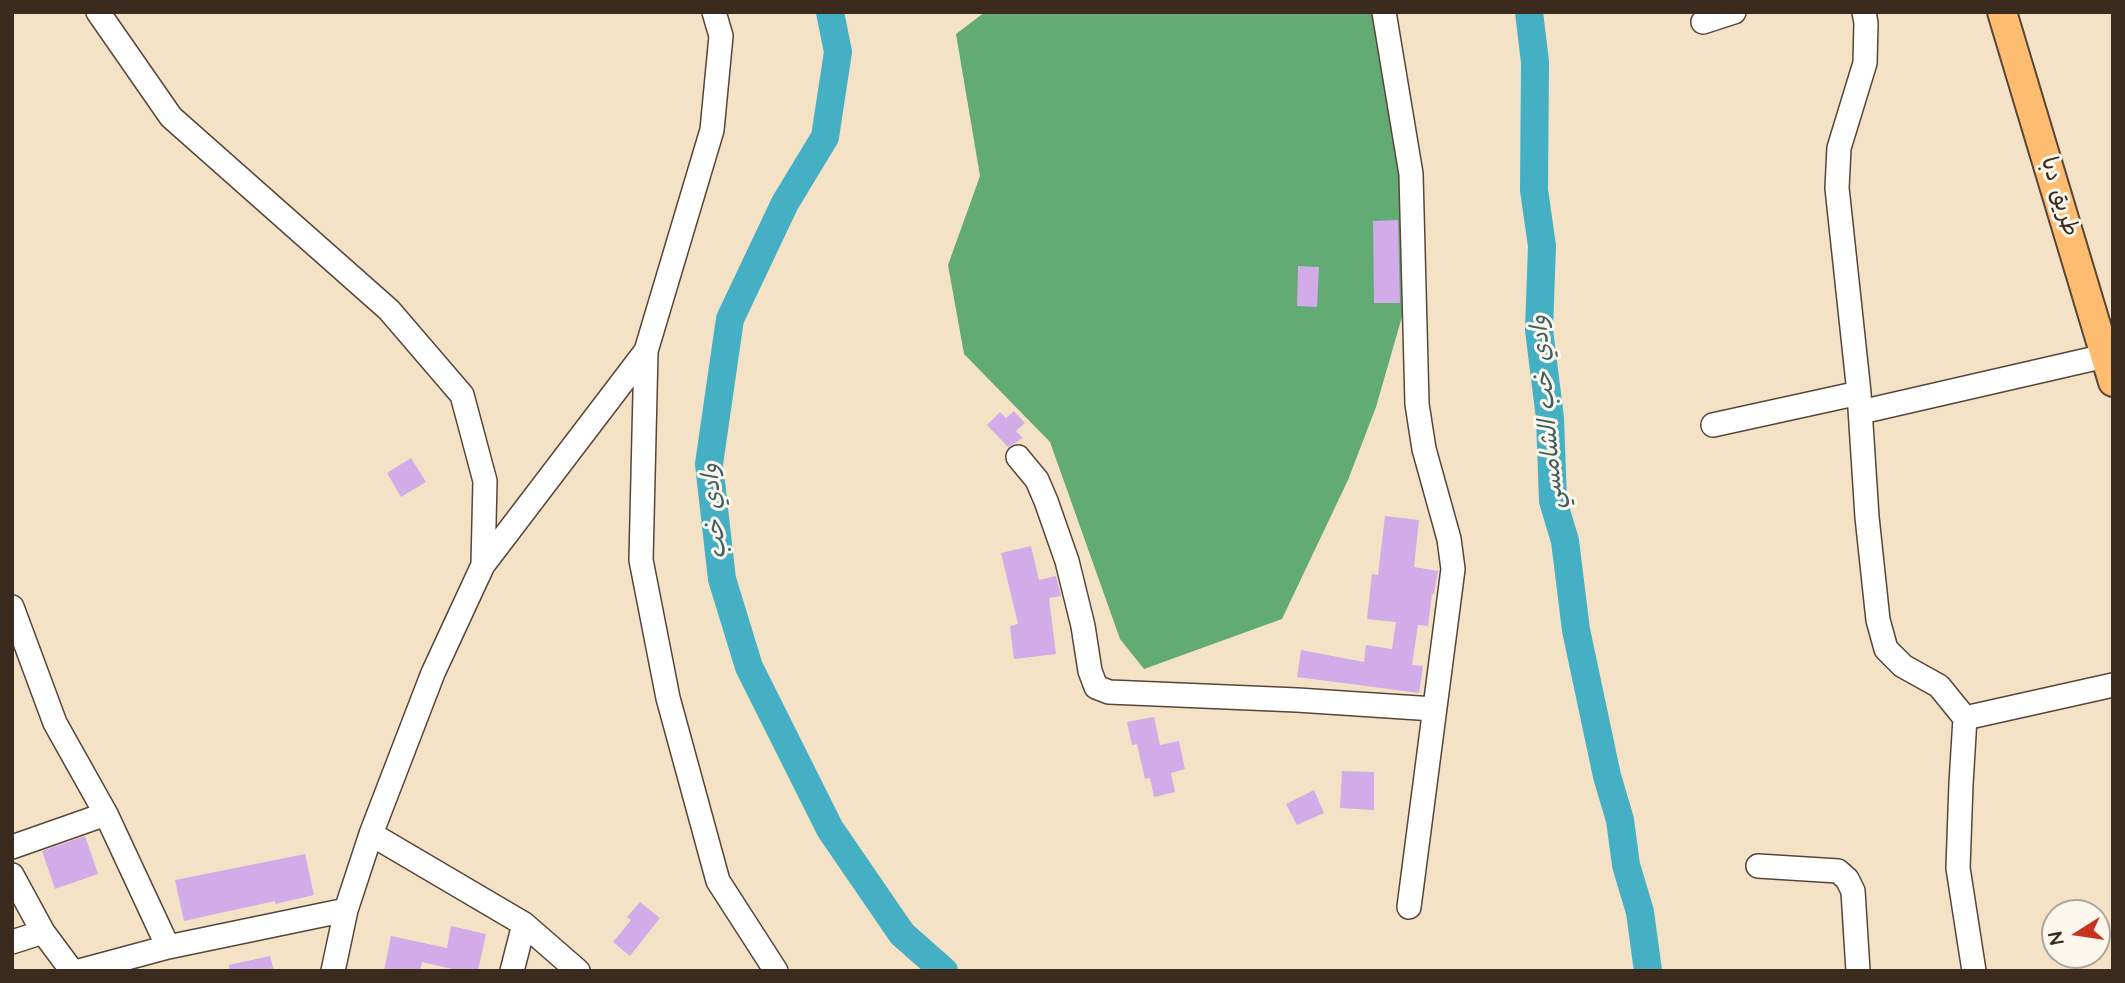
<!DOCTYPE html>
<html>
<head>
<meta charset="utf-8">
<style>
  body { margin:0 }
  #map { position:relative; width:2125px; height:983px; overflow:hidden; background:#f4e2c7; font-family:"Architects Daughter",sans-serif }
  canvas { display:block }
  .frame { position:absolute; inset:0; border:14px solid #3b2a1e; pointer-events:none }
  .north { position:absolute; left:2041px; top:899px; width:70px; height:70px; box-sizing:border-box; background:#fbf7ec; border:2px solid #aea59a; border-radius:50%; rotate:258deg; font-size:19px; font-weight:700; line-height:28px; text-align:center; color:#3b2a1e }
  .north::after { content:''; display:block; margin:auto; width:24px; height:32px; background:#c8321e; clip-path:polygon(50% 0,100% 100%,50% 72%,0 100%) }
</style>
</head>
<body>
<div id="map">
<canvas width="2125" height="983"></canvas>
<div class="frame"></div>
<div class="north">N</div>
</div>
<script>
const g = document.querySelector('canvas').getContext('2d');
g.lineJoin = 'round';
function paint(path, color) {
  g.fillStyle = color;
  g.fill(path, 'evenodd');
}
function stroke(path, color, width, dash) {
  g.strokeStyle = color;
  g.lineWidth = width;
  g.lineCap = dash ? 'butt' : 'round';
  g.setLineDash(dash || []);
  g.stroke(path);
}
function write(font, color, halo, rows, align = 'center') {
  g.font = font + ' "Architects Daughter","Playpen Sans Arabic",sans-serif';
  g.lineWidth = 6;
  g.setLineDash([]);
  g.textBaseline = 'middle';
  g.strokeStyle = halo;
  g.fillStyle = color;
  for (const [text, x, y, turn = 0] of rows) {
    g.save();
    g.translate(x, y);
    g.rotate((+turn || 0) * Math.PI / 180);
    g.textAlign = isNaN(turn) ? turn : align;
    if (halo) g.strokeText(text, 0, 0);
    g.fillText(text, 0, 0);
    g.restore();
  }
}
paint(new Path2D(`
  M 985,12 L 1390,12 L 1417,178 L 1406,303 L 1376,407 L 1348,480 L 1282,619 L 1144,669 L 1120,639 L 1050,442 L 964,354 L 948,265 L 980,176 L 956,34 Z`), '#62ab74');
stroke(new Path2D(`
  M 830,12 L 838,52 L 825,137 L 785,203 L 730,319 L 709,464 L 722,579 L 749,667 L 830,829 L 902,934 L 944,971
  M 1529,12 L 1535,62 L 1534,190 L 1542,246 L 1539,330 L 1550,418 L 1553,501 L 1565,541 L 1576,630 L 1607,776 L 1620,820 L 1626,865 L 1640,912 L 1648,971`), '#45afc4', 28);
paint(new Path2D(`
  M 1398,220 L 1400,303 L 1374,303 L 1373,221 Z
  M 1298,266 L 1319,267 L 1317,307 L 1297,306 Z
  M 1014,411 L 1025,423 L 1016,431 L 1023,438 L 1008,447 L 987,425 L 1000,412 L 1006,418 Z
  M 411,458 L 426,482 L 401,497 L 387,473 Z
  M 1385,516 L 1419,520 L 1414,567 L 1438,571 L 1434,594 L 1432,594 L 1428,626 L 1418,625 L 1412,665 L 1423,666 L 1419,693 L 1297,677 L 1301,650 L 1364,662 L 1366,645 L 1392,649 L 1396,622 L 1367,619 L 1372,574 L 1378,575 Z
  M 1031,546 L 1039,580 L 1056,576 L 1061,596 L 1049,598 L 1056,654 L 1014,659 L 1010,626 L 1018,624 L 1001,553 Z
  M 1154,717 L 1160,745 L 1179,741 L 1185,769 L 1171,773 L 1175,792 L 1154,797 L 1150,778 L 1145,779 L 1137,744 L 1132,745 L 1127,722 Z
  M 1342,771 L 1374,772 L 1374,810 L 1340,808 Z
  M 1314,790 L 1324,813 L 1297,825 L 1286,804 Z
  M 85,836 L 98,874 L 55,889 L 42,851 Z
  M 305,854 L 314,895 L 275,904 L 275,901 L 184,921 L 175,880 Z
  M 640,902 L 660,918 L 630,956 L 613,942 L 631,920 L 627,917 Z
  M 451,926 L 486,934 L 478,971 L 461,971 L 422,962 L 420,971 L 384,971 L 391,936 L 447,948 Z
  M 270,956 L 274,971 L 229,971 L 229,965 Z`), '#d2abe8');
const minor = new Path2D(`
  M 98,12 L 171,117 L 389,310 L 462,395 L 485,481 L 483,565 L 433,673 L 371,834 L 346,910 L 333,971
  M 714,12 L 721,36 L 712,130 L 646,351 L 641,560 L 668,698 L 718,881 L 776,971
  M 1384,12 L 1411,174 L 1417,404 L 1424,449 L 1449,539 L 1453,569 L 1409,907
  M 1864,12 L 1866,23 L 1865,63 L 1839,148 L 1837,188 L 1859,393 L 1867,517 L 1878,620 L 1886,649 L 1903,666 L 1939,686 L 1965,718 L 1961,784 L 1958,868 L 1974,971
  M 1703,22 L 1734,12
  M 1861,412 L 2105,356
  M 1713,425 L 1859,393
  M 1018,457 L 1037,480 L 1046,501 L 1067,561 L 1083,626 L 1090,671 L 1096,687 L 1109,692 L 1297,700 L 1434,709
  M 483,565 L 646,351
  M 12,607 L 55,723 L 106,814 L 168,947
  M 1965,718 L 2113,685
  M 371,834 L 524,924 L 578,971
  M 12,847 L 106,814
  M 1758,866 L 1838,871 L 1847,879 L 1853,891 L 1858,971
  M 12,875 L 43,932
  M 12,942 L 43,932 L 72,971
  M 79,971 L 168,947 L 346,910
  M 512,971 L 524,924`);
const major = new Path2D(`
  M 2002,12 L 2113,382`);
stroke(minor, '#574637', 26);
stroke(major, '#574637', 32);
stroke(minor, '#fff', 23);
stroke(major, '#fdbc70', 28);
write('23px', '#3b2a1e', '#fbf7ec', [
  ["طريق دبا",2058,197,73]
]);
write('italic 24px', '#3f5f60', '#fbf7ec', [
  ["وادي خب الشامسي",1549,412,-95],
  ["وادي خب",716,511,-95]
]);
</script>
</body>
</html>
